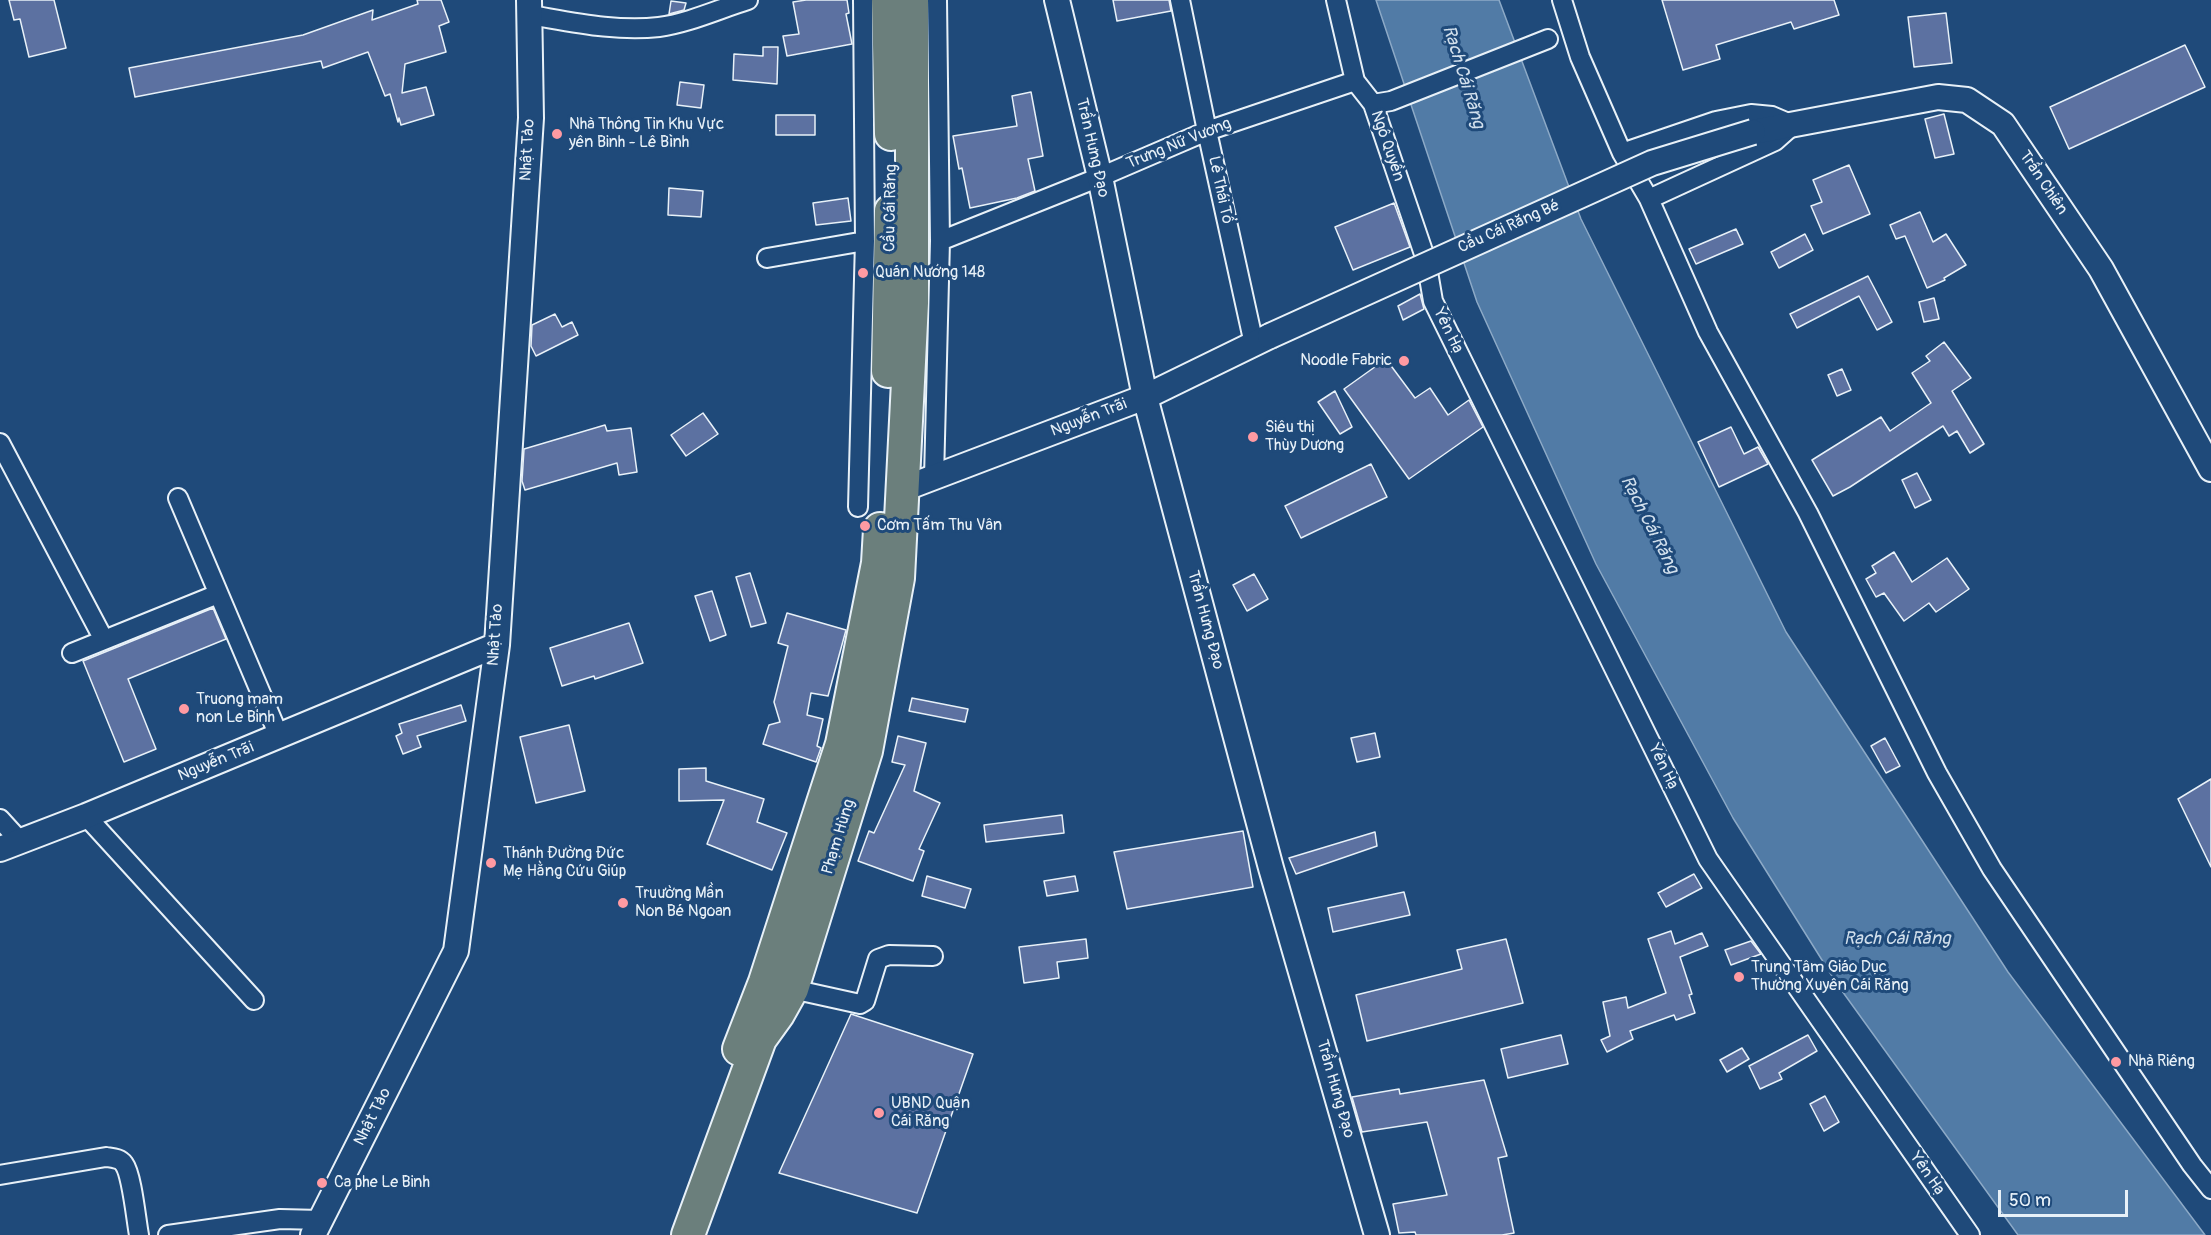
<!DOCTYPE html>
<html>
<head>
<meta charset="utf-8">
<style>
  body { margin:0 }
  #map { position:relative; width:2211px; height:1235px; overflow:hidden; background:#1f4a7a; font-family:Pangolin,sans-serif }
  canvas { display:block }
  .scale { position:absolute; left:1998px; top:1190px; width:130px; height:27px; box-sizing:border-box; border:3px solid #e8f1f8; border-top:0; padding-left:8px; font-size:18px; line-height:21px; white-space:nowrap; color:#e8f1f8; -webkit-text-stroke:4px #1f4a7a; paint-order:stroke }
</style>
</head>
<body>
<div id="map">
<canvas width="2211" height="1235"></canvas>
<div class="scale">50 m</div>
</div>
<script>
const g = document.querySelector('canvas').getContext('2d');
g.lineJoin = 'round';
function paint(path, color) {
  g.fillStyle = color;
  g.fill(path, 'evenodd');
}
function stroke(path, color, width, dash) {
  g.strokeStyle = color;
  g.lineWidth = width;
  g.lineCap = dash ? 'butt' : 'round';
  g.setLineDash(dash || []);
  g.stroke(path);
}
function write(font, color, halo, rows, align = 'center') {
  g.font = font + ' Pangolin,sans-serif';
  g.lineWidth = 6;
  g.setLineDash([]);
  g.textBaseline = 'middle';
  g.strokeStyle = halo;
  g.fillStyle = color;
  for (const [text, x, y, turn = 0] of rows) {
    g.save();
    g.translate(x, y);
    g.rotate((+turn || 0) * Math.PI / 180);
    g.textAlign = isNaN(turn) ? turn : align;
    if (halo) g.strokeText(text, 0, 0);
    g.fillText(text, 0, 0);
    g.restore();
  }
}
const water = new Path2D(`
  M 1376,0 L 1499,0 L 1581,219 L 1786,632 L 2008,972 L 2205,1235 L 2018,1235 L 1837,984 L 1733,818 L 1596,564 L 1477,302 Z`);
paint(water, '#517ba6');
stroke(water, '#8daac7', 1.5);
const building = new Path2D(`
  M 9,0 L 54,0 L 66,48 L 29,57 L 20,19 L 14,20 Z
  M 417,0 L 441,0 L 449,22 L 439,26 L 446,52 L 405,64 L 402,93 L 426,87 L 434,115 L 401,125 L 399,118 L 398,122 L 390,94 L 385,96 L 368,52 L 323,68 L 321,61 L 135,97 L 129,68 L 303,35 L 373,10 L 372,20 L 418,4 Z
  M 806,0 L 847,0 L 849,13 L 846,14 L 852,44 L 787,56 L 783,36 L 799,34 L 793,2 Z
  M 1113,0 L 1169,0 L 1171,11 L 1117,21 Z
  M 1662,0 L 1834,0 L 1839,15 L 1794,29 L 1791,22 L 1716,45 L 1720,59 L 1683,70 Z
  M 671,1 L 686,3 L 684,10 L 669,14 Z
  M 1946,13 L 1952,63 L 1914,67 L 1908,17 Z
  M 2185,45 L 2205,87 L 2069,149 L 2050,107 Z
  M 763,47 L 778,47 L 777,84 L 733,80 L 734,54 L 763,56 Z
  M 680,82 L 704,85 L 701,108 L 677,105 Z
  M 1031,92 L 1043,156 L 1028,159 L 1035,191 L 1017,198 L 970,208 L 962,168 L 959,169 L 953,136 L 1017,126 L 1012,96 Z
  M 1944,114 L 1954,154 L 1935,158 L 1925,119 Z
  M 776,115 L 815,115 L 815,135 L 776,135 Z
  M 1849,165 L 1870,214 L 1823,234 L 1811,206 L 1822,202 L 1813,180 Z
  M 669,188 L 703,191 L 701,217 L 668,215 Z
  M 848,198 L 851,221 L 816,225 L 813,203 Z
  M 1394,203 L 1410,247 L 1353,270 L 1335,227 Z
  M 1920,212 L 1933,242 L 1946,234 L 1966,265 L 1944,278 L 1945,280 L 1927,288 L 1905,236 L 1896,239 L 1890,225 Z
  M 1736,229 L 1743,244 L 1696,264 L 1689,249 Z
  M 1805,234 L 1813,250 L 1779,268 L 1771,252 Z
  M 1868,276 L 1892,322 L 1877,330 L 1859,296 L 1797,328 L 1790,314 Z
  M 1420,294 L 1424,309 L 1403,320 L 1398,306 Z
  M 1934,298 L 1939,319 L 1924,322 L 1919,302 Z
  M 555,314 L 562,327 L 572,322 L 578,335 L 536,356 L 531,346 L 532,325 Z
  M 1944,342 L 1971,378 L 1952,391 L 1984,444 L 1970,453 L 1957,431 L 1949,436 L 1943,426 L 1850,487 L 1833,496 L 1812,460 L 1881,417 L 1890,431 L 1931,403 L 1912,373 L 1930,361 L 1926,356 Z
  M 1386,359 L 1415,398 L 1430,388 L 1448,415 L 1469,400 L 1483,427 L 1409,479 L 1344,389 Z
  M 1842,369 L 1851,390 L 1837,396 L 1828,375 Z
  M 1335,391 L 1352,427 L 1340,434 L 1318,402 Z
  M 703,413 L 718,434 L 686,456 L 671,435 Z
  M 605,425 L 607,431 L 631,428 L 637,472 L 619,475 L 617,463 L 525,490 L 522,481 L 524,449 Z
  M 1731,427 L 1744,454 L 1758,447 L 1768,464 L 1719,487 L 1698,442 Z
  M 1371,464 L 1387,497 L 1301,538 L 1285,506 Z
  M 1917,473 L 1931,500 L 1915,508 L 1902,480 Z
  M 1894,552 L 1912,582 L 1947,558 L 1969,589 L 1936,612 L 1929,603 L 1904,621 L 1884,593 L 1876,597 L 1866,579 L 1876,573 L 1872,566 Z
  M 750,573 L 766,623 L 751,627 L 736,577 Z
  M 1254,574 L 1268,599 L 1247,611 L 1233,585 Z
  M 712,591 L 726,635 L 710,641 L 695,596 Z
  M 213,608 L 226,639 L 128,679 L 156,749 L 124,762 L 83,661 Z
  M 787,613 L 846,630 L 828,696 L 811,693 L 807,715 L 823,719 L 817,746 L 821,748 L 816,762 L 763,744 L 769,725 L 780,722 L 774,702 L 788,646 L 778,643 Z
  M 629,623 L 643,663 L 595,679 L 594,676 L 562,686 L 550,648 Z
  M 912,698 L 968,709 L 965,722 L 909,711 Z
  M 461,705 L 466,721 L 417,736 L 421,747 L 403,754 L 396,736 L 402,733 L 399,724 Z
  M 569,725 L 585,791 L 536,803 L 520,737 Z
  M 1375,733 L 1380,757 L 1357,762 L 1351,738 Z
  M 898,736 L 926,743 L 914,791 L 940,803 L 919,849 L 924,851 L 913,881 L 858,861 L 869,831 L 874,833 L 905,765 L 892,762 Z
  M 1885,738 L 1900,766 L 1886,773 L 1871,746 Z
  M 706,768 L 706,781 L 764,799 L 757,822 L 787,833 L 772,870 L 707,844 L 724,800 L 679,801 L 679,769 Z
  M 2211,779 L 2211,867 L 2178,799 Z
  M 1062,815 L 1064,833 L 986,842 L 984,825 Z
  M 1243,831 L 1253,887 L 1127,909 L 1114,852 Z
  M 1375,832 L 1377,846 L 1296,874 L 1289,858 Z
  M 1694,874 L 1702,888 L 1666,907 L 1658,893 Z
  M 927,876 L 971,889 L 965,908 L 922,896 Z
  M 1075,876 L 1078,891 L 1047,896 L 1044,881 Z
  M 1404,892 L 1410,915 L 1333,932 L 1328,908 Z
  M 1671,931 L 1675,944 L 1702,933 L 1708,946 L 1680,957 L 1692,994 L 1689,995 L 1695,1013 L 1676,1020 L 1674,1015 L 1630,1031 L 1633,1039 L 1607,1052 L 1601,1040 L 1610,1036 L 1603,1002 L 1626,997 L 1628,1008 L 1666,993 L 1648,939 Z
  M 1086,939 L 1088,958 L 1057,962 L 1059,978 L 1024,983 L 1019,947 Z
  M 1506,939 L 1523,1003 L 1367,1041 L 1356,995 L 1462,969 L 1457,950 Z
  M 1751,941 L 1761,954 L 1731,965 L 1725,950 Z
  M 851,1014 L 973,1054 L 917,1213 L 779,1173 Z
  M 1561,1035 L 1568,1064 L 1508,1078 L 1501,1049 Z
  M 1808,1035 L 1817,1051 L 1779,1073 L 1782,1079 L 1760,1089 L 1749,1066 Z
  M 1742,1048 L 1749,1059 L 1727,1072 L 1720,1060 Z
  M 1484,1080 L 1507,1156 L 1498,1158 L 1514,1233 L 1502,1235 L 1416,1235 L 1415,1232 L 1399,1233 L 1393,1204 L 1447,1195 L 1427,1122 L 1362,1132 L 1352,1097 L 1399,1089 L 1400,1094 Z
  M 1825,1096 L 1839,1122 L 1824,1131 L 1810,1104 Z`);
paint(building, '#5c71a1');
stroke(building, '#e8f1f8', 1.5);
const minor = new Path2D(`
  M 1180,0 L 1207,131 L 1254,344
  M 1336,0 L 1355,81 L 1373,104 L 1426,260 L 1433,301 L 1708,859 L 1970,1235
  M 1562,0 L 1580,57 L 1622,153 L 1649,199 L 1708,332 L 1808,513 L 1937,773 L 1992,869 L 2192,1165 L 2211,1189
  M 530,15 C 572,22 616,32 659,27 C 689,23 719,9 748,0
  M 1373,104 L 1391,101 L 1548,39
  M 1622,153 L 1716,121 L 1751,114 L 1772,116 L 1793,125 L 1775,141 L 1649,199
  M 940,241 L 1100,177 L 1207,131 L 1355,81
  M 767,258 L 865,241
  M 0,443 L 104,640
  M 934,478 L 940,241 L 937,0
  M 178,498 L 279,736
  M 858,507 L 865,241 L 863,0
  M 72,653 L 218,594
  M 86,816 L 254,1000
  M 0,819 L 20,841
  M 792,989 L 860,1004 L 865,1001 L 878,959 L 889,955 L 933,956
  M 0,1175 L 106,1157 C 112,1158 120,1158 124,1164 C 132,1175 136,1219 139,1235
  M 168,1235 L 280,1219 L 321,1220`);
const tertiary = new Path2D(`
  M 1057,0 L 1100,177 L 1145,397 L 1271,868 L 1377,1235
  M 1753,132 L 1938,97 L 1967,100 L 2003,124 L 2101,269 L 2211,469
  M 903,489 L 1145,397 L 1270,336
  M 0,849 L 86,816 L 497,645
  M 313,1235 L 456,951 L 497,645 L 531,118 L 529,0`);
const trunk = new Path2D(`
  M 888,0 L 891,134
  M 888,371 L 891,211
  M 739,1049 L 765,982 L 842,744 L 878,563 L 880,529
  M 688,1235 L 760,1039 L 778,1014 L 792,989 L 866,751 L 898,578 L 912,303 L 912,0`);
stroke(minor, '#e8f1f8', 22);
stroke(tertiary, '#e8f1f8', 28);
stroke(trunk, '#e8f1f8', 36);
stroke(minor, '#1f4a7a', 18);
stroke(tertiary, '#1f4a7a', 24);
stroke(trunk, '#6b7f7c', 32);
const tertiaryBridge = new Path2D(`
  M 1270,336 L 1652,163 L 1753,132`);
stroke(tertiaryBridge, '#e8f1f8', 28, []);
stroke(tertiaryBridge, '#1f4a7a', 24);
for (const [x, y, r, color] of [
  [557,134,6,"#ff9aa2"],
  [863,273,6,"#ff9aa2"],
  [1404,361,6,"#ff9aa2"],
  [1253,437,6,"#ff9aa2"],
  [865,526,6,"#ff9aa2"],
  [184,709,6,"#ff9aa2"],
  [491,863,6,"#ff9aa2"],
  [623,903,6,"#ff9aa2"],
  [1739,977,6,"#ff9aa2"],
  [2116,1062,6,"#ff9aa2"],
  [879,1113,6,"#ff9aa2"],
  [322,1183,6,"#ff9aa2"]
]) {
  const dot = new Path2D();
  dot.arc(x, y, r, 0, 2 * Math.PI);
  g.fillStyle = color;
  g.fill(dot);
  stroke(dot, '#1f4a7a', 2);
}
write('16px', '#e8f1f8', '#1f4a7a', [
  ["Nhà Thông Tin Khu Vực",569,125],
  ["yên Binh - Lê Bình",569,143],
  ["Quán Nướng 148",875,273],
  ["Noodle Fabric",1392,361,"right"],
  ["Siêu thị",1265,428],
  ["Thùy Dương",1265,446],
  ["Cơm Tấm Thu Vân",877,526],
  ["Truong mam",196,700],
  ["non Le Binh",196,718],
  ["Thánh Đường Đức",503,854],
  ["Mẹ Hằng Cứu Giúp",503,872],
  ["Truường Mần",635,894],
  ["Non Bé Ngoan",635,912],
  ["Trung Tâm Giáo Dục",1751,968],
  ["Thường Xuyên Cái Răng",1751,986],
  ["Nhà Riêng",2128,1062],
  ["UBND Quận",891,1104],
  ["Cái Răng",891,1122],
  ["Ca phe Le Binh",334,1183]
], 'left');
write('16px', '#e8f1f8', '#1f4a7a', [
  ["Trưng Nữ Vương",1179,144,-22],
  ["Ngô Quyền",1387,146,71],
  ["Trần Hưng Đạo",1092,148,77],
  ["Nhật Tảo",528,150,-87],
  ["Trần Chiên",2043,183,56],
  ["Lê Thái Tổ",1220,190,78],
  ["Cầu Cái Răng",891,208,-89],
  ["Cầu Cái Răng Bé",1509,227,-24],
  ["Yên Hạ",1448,331,64],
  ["Nguyễn Trãi",1089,418,-21],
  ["Trần Hưng Đạo",1205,620,75],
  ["Nhật Tảo",496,635,-86],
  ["Nguyễn Trãi",216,762,-22],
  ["Yên Hạ",1663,767,64],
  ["Phạm Hùng",839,837,-73],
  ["Trần Hưng Đạo",1335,1089,74],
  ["Nhật Tảo",373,1117,-63],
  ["Yên Hạ",1927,1174,55]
]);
write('italic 18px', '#d1dfec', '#1f4a7a', [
  ["Rạch Cái Răng",1463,77,73],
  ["Rạch Cái Răng",1649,525,63],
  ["Rạch Cái Răng",1897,939]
]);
</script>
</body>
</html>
